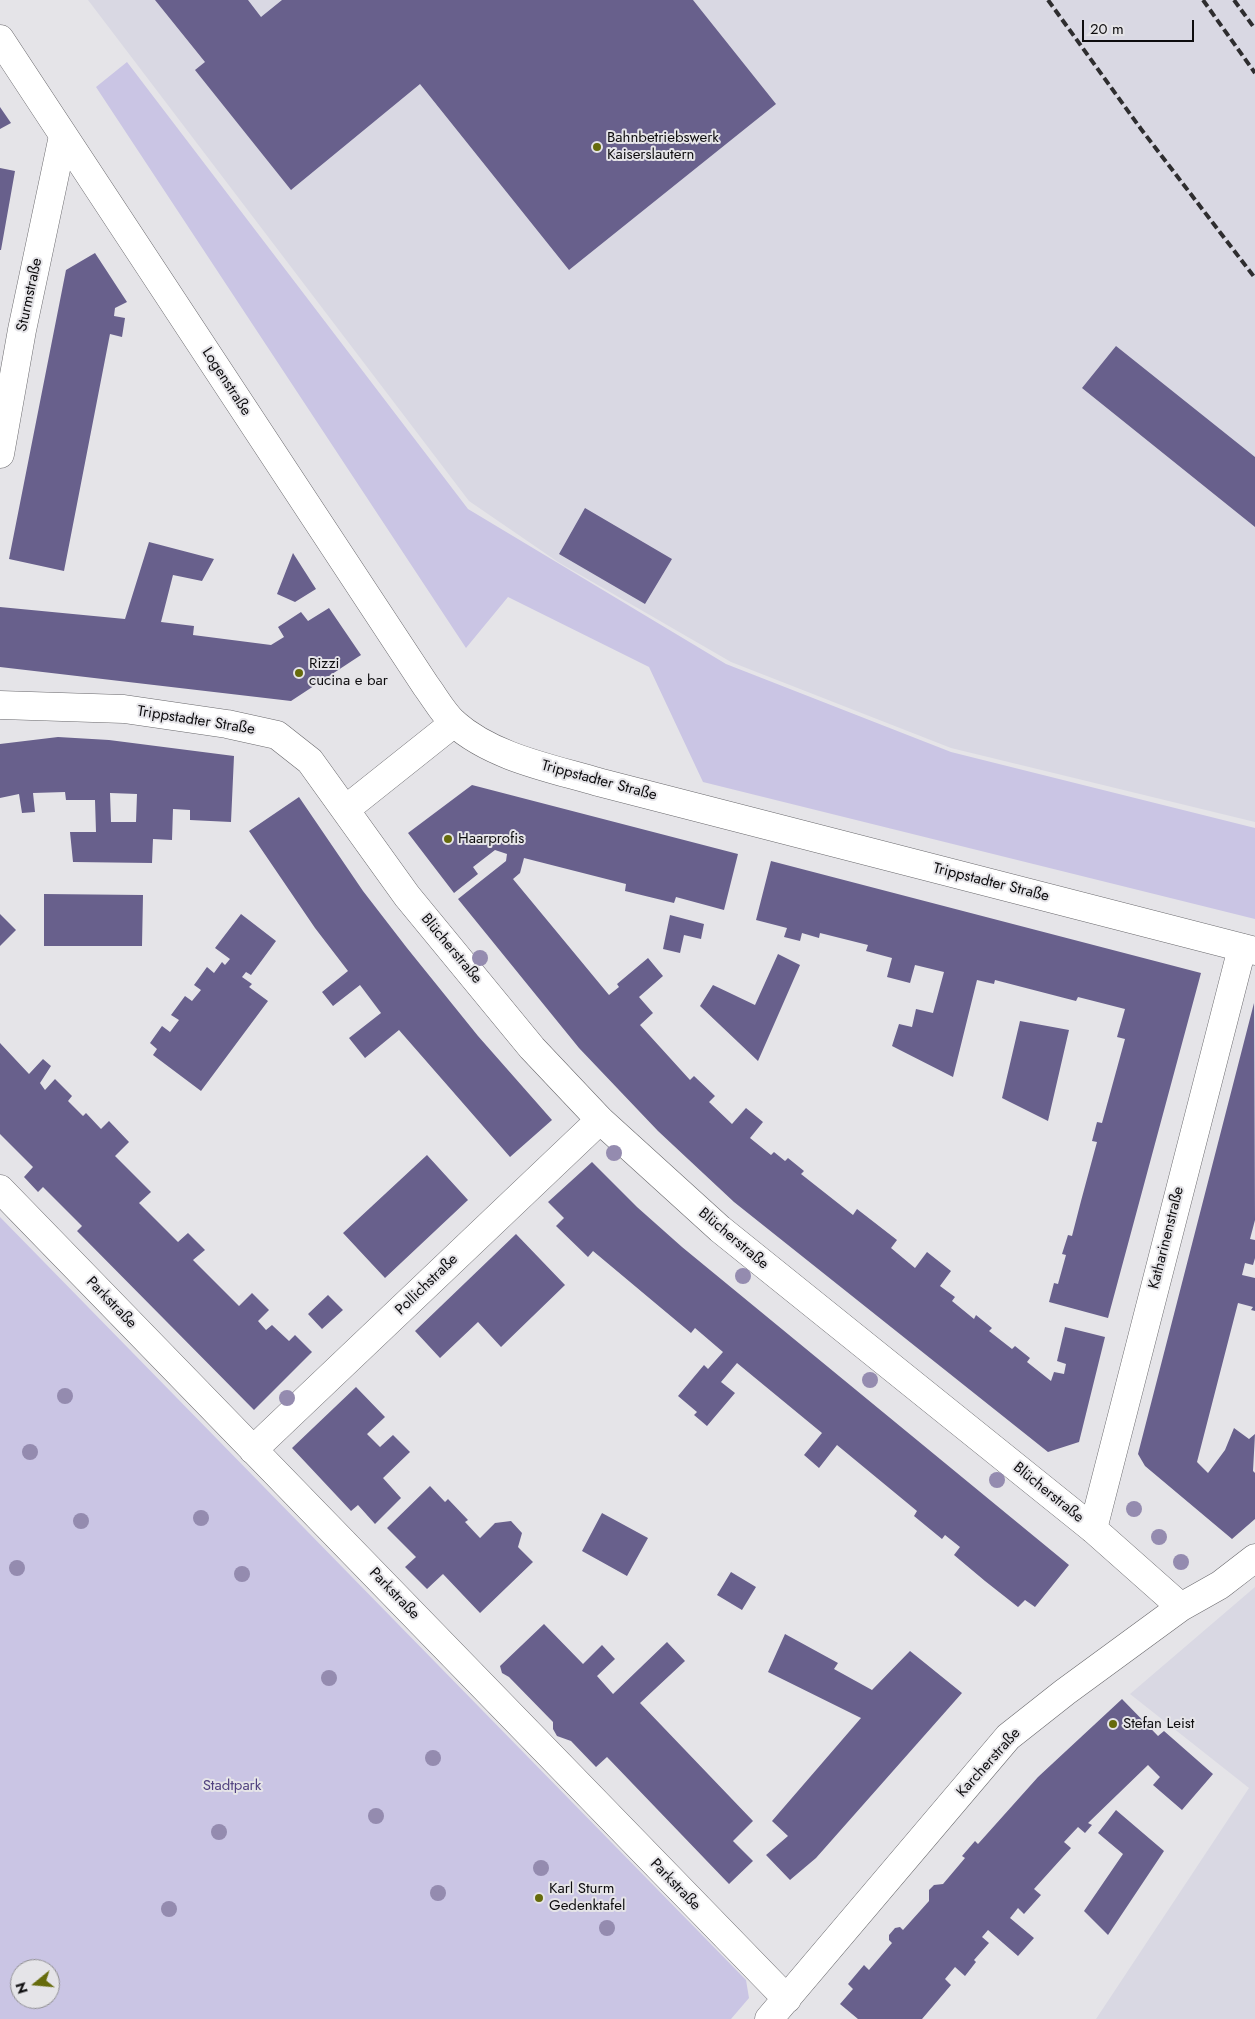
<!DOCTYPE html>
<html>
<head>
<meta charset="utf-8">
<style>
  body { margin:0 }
  #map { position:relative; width:1255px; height:2019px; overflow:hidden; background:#e5e4e8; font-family:Jost,sans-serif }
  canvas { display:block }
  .north { position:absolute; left:10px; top:1959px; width:50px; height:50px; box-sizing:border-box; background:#e5e4e8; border:1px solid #8f8e91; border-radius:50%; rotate:253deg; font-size:14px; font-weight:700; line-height:20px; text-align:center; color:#0e0d0f }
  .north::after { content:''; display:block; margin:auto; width:18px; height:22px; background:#666b0c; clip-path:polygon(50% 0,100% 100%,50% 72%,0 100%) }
  .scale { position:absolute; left:1082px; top:20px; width:112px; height:22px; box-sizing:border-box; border:2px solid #0e0d0f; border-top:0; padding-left:6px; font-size:15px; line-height:18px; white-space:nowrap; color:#0e0d0f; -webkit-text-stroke:4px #e5e4e8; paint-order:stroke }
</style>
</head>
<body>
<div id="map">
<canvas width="1255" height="2019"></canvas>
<div class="north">N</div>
<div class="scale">20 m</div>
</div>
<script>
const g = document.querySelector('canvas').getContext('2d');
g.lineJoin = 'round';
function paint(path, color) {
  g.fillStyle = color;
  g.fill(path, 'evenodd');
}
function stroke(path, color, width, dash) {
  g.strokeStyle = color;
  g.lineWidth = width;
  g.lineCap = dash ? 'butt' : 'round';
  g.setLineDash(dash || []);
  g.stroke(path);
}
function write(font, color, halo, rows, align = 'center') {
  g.font = font + ' Jost,sans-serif';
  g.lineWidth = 4;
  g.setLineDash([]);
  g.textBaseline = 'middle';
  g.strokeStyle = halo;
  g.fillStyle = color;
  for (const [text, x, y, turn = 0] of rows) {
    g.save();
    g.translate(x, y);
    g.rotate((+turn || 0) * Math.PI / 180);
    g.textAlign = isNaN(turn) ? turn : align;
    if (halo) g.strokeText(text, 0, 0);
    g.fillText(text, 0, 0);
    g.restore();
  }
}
paint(new Path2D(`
  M 88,0 L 1255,0 L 1255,822 L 951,748 L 731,662 L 558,562 L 469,501 Z
  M 1255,1587 L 1255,2019 L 1096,2019 L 1249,1788 L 1130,1694 Z`), '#d9d8e3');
paint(new Path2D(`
  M 127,62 L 468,509 L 726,664 L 951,752 L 1255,828 L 1255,919 L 703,782 L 649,667 L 508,597 L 466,648 L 96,87 Z
  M 0,1217 L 746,1980 L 749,1998 L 731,2019 L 0,2019 ZM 20,1969 L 50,1969 L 50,1999 L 20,1999 Z`), '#cac5e4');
paint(new Path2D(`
  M 155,0 L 248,0 L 261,17 L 282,0 L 693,0 L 776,104 L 569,270 L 420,84 L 291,190 L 195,70 L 205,62 Z
  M 0,107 L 11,123 L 0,129 Z
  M 0,168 L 15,171 L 1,250 L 0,250 Z
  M 95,253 L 127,302 L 115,308 L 114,316 L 125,318 L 122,337 L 110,334 L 109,339 L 64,571 L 9,559 L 66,270 Z
  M 1116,346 L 1255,457 L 1255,527 L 1082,388 Z
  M 585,508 L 672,559 L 645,604 L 559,554 Z
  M 149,542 L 214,559 L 202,581 L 173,575 L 161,622 L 194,626 L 193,635 L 271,645 L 284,637 L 278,627 L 301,612 L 308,621 L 329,608 L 361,655 L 291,701 L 0,667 L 0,607 L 125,619 Z
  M 293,553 L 316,589 L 295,602 L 277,594 Z
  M 58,737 L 109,740 L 234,756 L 231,822 L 190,820 L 190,810 L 173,809 L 172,840 L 153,839 L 152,863 L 73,862 L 70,832 L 96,832 L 95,800 L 66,800 L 65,792 L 33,793 L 35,812 L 22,813 L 19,794 L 0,798 L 0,744 ZM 110,793 L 137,794 L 136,822 L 111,822 Z
  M 472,785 L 738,854 L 724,910 L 676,897 L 674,903 L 625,891 L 626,884 L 524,858 L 520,873 L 513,879 L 609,995 L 619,987 L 617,984 L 648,958 L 663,976 L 639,997 L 653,1013 L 640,1025 L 690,1080 L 694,1076 L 715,1096 L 709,1102 L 732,1124 L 746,1108 L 763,1122 L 750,1138 L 771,1155 L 774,1152 L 785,1161 L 788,1158 L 804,1171 L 801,1174 L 853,1215 L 857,1209 L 897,1240 L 891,1248 L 915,1268 L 927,1252 L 951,1271 L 940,1286 L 955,1297 L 952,1301 L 974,1319 L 976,1315 L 992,1328 L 989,1331 L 1012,1349 L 1015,1346 L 1030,1358 L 1027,1362 L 1051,1381 L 1054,1372 L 1064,1374 L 1066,1364 L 1057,1361 L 1065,1327 L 1105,1337 L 1079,1442 L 1048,1452 L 734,1202 L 658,1131 L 579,1048 L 458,899 L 506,861 L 507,854 L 495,850 L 473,867 L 478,874 L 454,893 L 408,833 Z
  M 299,797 L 363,891 L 407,948 L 478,1036 L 552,1120 L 510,1157 L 399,1030 L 365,1058 L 349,1038 L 381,1013 L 360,985 L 333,1006 L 322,992 L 348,971 L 315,928 L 249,831 Z
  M 771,861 L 1201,973 L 1108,1318 L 1049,1302 L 1054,1283 L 1058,1284 L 1066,1255 L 1062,1254 L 1068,1235 L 1072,1236 L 1081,1201 L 1097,1142 L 1092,1141 L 1097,1122 L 1102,1123 L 1125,1039 L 1117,1037 L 1125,1009 L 1078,997 L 1076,1001 L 995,980 L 994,984 L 977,980 L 953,1077 L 892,1046 L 899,1024 L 912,1027 L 916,1009 L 933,1013 L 944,972 L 915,965 L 910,983 L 887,977 L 892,958 L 866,951 L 868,945 L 820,933 L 819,938 L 802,933 L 800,941 L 784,937 L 787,928 L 756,920 Z
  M 44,894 L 143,895 L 142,946 L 44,946 Z
  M 0,914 L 16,930 L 0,946 Z
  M 241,914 L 276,941 L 251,975 L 246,972 L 242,977 L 252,984 L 249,987 L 268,1001 L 201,1091 L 153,1055 L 157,1049 L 150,1043 L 162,1026 L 170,1032 L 179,1020 L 171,1015 L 185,996 L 192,1001 L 201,990 L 194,985 L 207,967 L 214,973 L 222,962 L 225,965 L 230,959 L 215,948 Z
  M 670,915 L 704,924 L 701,939 L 684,935 L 680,953 L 663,949 Z
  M 778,954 L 800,965 L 758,1061 L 700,1006 L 713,985 L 755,1005 Z
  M 1254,1003 L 1255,1220 L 1250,1239 L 1255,1240 L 1255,1258 L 1253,1265 L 1245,1263 L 1242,1275 L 1255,1278 L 1255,1311 L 1251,1310 L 1253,1307 L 1238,1303 L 1197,1462 L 1208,1473 L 1225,1450 L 1234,1428 L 1249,1439 L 1255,1434 L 1253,1471 L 1255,1473 L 1255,1519 L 1232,1539 L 1145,1466 L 1138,1454 Z
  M 1020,1021 L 1069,1030 L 1048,1121 L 1002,1098 Z
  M 0,1043 L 29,1074 L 43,1059 L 51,1066 L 40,1083 L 45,1090 L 55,1079 L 72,1096 L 68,1101 L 83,1116 L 86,1113 L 101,1129 L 109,1121 L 129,1142 L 115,1156 L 151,1192 L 139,1203 L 178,1242 L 188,1233 L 205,1250 L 193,1260 L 239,1306 L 252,1293 L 269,1310 L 258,1321 L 266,1330 L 272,1325 L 289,1341 L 295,1335 L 312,1352 L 254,1410 L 77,1231 L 82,1226 L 43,1187 L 38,1192 L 24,1177 L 33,1167 L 0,1134 Z
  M 427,1155 L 468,1200 L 385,1278 L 343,1233 Z
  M 592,1162 L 637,1207 L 682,1247 L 1069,1565 L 1035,1607 L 1025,1600 L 1018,1607 L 985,1581 L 954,1555 L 960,1547 L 945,1535 L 942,1539 L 914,1516 L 917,1511 L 837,1445 L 819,1468 L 804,1455 L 822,1433 L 737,1363 L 721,1382 L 735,1393 L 707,1426 L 694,1415 L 697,1412 L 678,1396 L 704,1365 L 708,1369 L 723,1352 L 695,1328 L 691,1333 L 593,1251 L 588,1257 L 556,1226 L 564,1218 L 548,1202 Z
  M 516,1234 L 565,1285 L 501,1347 L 478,1322 L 440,1358 L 415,1331 Z
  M 328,1295 L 343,1310 L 322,1329 L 308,1314 Z
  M 356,1387 L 385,1417 L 367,1434 L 380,1447 L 393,1435 L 410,1452 L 383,1478 L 401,1498 L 375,1524 L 358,1505 L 351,1511 L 292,1448 Z
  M 430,1486 L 445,1502 L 448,1499 L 468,1520 L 465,1522 L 480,1538 L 495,1523 L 511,1521 L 522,1533 L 518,1547 L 533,1562 L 480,1613 L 443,1574 L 427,1589 L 405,1567 L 416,1557 L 387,1528 Z
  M 602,1513 L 648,1538 L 627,1576 L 582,1551 Z
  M 731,1572 L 756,1587 L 742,1610 L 717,1595 Z
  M 544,1624 L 583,1664 L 602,1645 L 615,1659 L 597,1676 L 613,1694 L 667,1642 L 685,1661 L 640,1703 L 753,1821 L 733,1841 L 753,1861 L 729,1884 L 607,1757 L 596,1767 L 571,1741 L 557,1736 L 553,1729 L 553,1722 L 509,1677 L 502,1673 L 500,1666 Z
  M 785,1634 L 838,1663 L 834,1669 L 872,1690 L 910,1651 L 962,1693 L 816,1858 L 790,1880 L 766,1855 L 788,1836 L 772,1821 L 861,1718 L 768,1672 Z
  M 1122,1699 L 1158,1736 L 1164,1731 L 1213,1774 L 1182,1810 L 1153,1785 L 1160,1777 L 1148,1765 L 1088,1823 L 1092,1825 L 1085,1833 L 1078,1827 L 1064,1842 L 1071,1848 L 1034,1889 L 1041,1895 L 1024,1914 L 1018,1908 L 1010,1918 L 1034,1938 L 1018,1956 L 988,1930 L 982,1937 L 989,1943 L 974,1960 L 976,1962 L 965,1976 L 955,1967 L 945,1979 L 951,1985 L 922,2019 L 858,2019 L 840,2004 L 853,1989 L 848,1984 L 864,1965 L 869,1970 L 892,1943 L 889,1940 L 889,1935 L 895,1928 L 900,1927 L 903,1930 L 929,1901 L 929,1890 L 934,1885 L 943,1884 L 965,1858 L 962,1856 L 975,1841 L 978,1844 L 1038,1777 Z
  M 1116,1810 L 1164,1851 L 1108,1935 L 1084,1911 L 1123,1854 L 1098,1833 Z`), '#68608c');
const minor = new Path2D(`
  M 0,454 L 22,330 L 63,136
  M 0,705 L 124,709 L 227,724 L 277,735 L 310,761 L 407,896 L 532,1048 L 600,1120 L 720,1229 L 1093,1529 L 1181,1607
  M 346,809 L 454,723
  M 0,1189 L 787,1999
  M 253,1450 L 600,1120
  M 1093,1529 L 1242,948
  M 769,2019 L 1008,1737 L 1065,1692 L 1181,1607 L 1220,1585 L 1255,1558`);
const major = new Path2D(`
  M 0,39 L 426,686 C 435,698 443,713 454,723 C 492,757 550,768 598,782 L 1255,951`);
stroke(minor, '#69686c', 29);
stroke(major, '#69686c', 29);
stroke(minor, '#fff', 28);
stroke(major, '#fff', 28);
stroke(new Path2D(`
  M 1048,0 L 1141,129 L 1255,278
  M 1203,0 L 1255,73
  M 1234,0 L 1255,29`), '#2e2d2f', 4, [8, 4]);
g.fillStyle = '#948baf';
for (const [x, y] of [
  [480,958],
  [614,1153],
  [743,1276],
  [870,1380],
  [65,1396],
  [287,1398],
  [30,1452],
  [997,1480],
  [1134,1509],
  [201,1518],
  [81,1521],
  [1159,1537],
  [1181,1562],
  [17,1568],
  [242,1574],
  [329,1678],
  [433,1758],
  [376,1816],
  [219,1832],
  [541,1868],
  [438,1893],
  [169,1909],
  [607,1928]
]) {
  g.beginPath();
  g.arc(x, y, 8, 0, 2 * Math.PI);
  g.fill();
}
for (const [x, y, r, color] of [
  [597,147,5,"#666b0c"],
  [299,673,5,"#666b0c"],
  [448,839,5,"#666b0c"],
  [1113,1724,5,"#666b0c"],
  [539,1898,5,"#666b0c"]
]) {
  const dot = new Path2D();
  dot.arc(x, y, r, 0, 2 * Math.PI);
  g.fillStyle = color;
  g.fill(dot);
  stroke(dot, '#e5e4e8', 2);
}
write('15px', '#0e0d0f', '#e5e4e8', [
  ["Bahnbetriebswerk",607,138],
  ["Kaiserslautern",607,155],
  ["Rizzi",309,664],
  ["cucina e bar",309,681],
  ["Haarprofis",458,839],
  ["Stefan Leist",1123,1724],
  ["Karl Sturm",549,1889],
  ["Gedenktafel",549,1906]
], 'left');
write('15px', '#0e0d0f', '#e5e4e8', [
  ["Sturmstraße",30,295,-78],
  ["Logenstraße",226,382,57],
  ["Trippstadter Straße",196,721,9],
  ["Trippstadter Straße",599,781,15],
  ["Trippstadter Straße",991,883,14],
  ["Blücherstraße",451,949,50],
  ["Katharinenstraße",1167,1238,-76],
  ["Blücherstraße",733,1239,40],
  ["Pollichstraße",427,1285,-44],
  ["Parkstraße",111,1303,46],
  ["Blücherstraße",1048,1493,39],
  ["Parkstraße",394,1594,46],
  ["Karcherstraße",989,1763,-48],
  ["Parkstraße",675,1885,46]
]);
write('15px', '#524380', '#e5e4e8', [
  ["Stadtpark",232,1786]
]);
</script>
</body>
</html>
